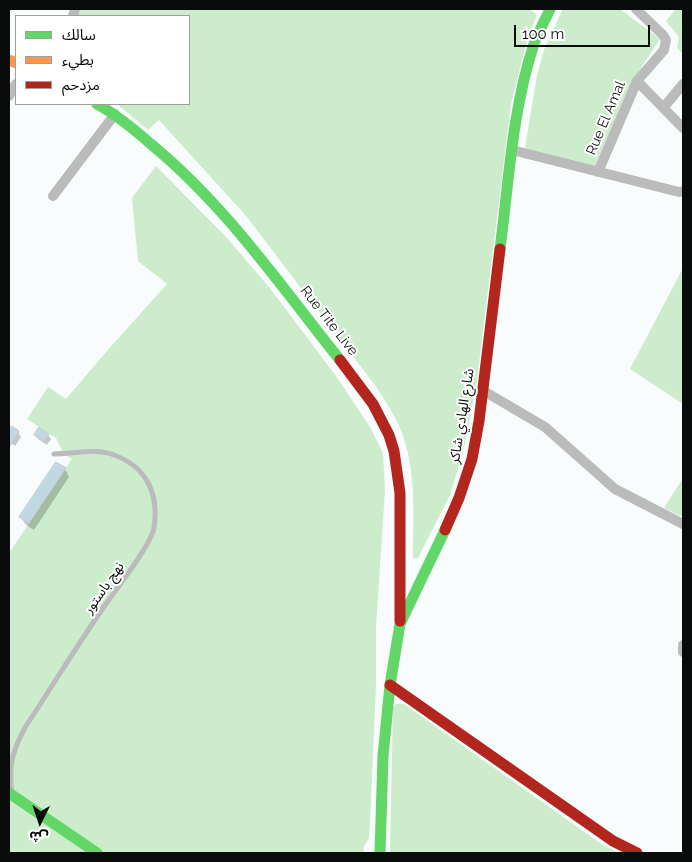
<!DOCTYPE html>
<html>
<head>
<meta charset="utf-8">
<style>
  body { margin:0 }
  #map { position:relative; width:692px; height:862px; overflow:hidden; background:#f8fcfc; font-family:Raleway,"Noto Sans Arabic",sans-serif }
  canvas { display:block }
  .frame { position:absolute; inset:0; border:10px solid #0a0c0c; pointer-events:none }
  .legend { position:absolute; left:15px; top:15px; width:175px; height:90px; box-sizing:border-box; background:#fff; border:1px solid #9d9e9e; margin:0; padding:6px 9px; list-style:none; font-size:15px; color:#0a0c0c }
  .legend li { display:flex; align-items:center; gap:10px; height:25px }
  .legend b { width:25px; border:1px solid #9d9e9e }
  .north { position:absolute; left:15px; top:797px; width:50px; height:50px; -webkit-text-stroke:4px #fff; paint-order:stroke; rotate:184deg; font-size:14px; font-weight:700; line-height:20px; text-align:center; color:#0a0c0c }
  .north::after { content:''; display:block; margin:auto; width:18px; height:22px; background:#0a0c0c; clip-path:polygon(50% 0,100% 100%,50% 72%,0 100%) }
  .scale { position:absolute; left:514px; top:25px; width:136px; height:22px; box-sizing:border-box; border:2px solid #0a0c0c; border-top:0; padding-left:6px; font-size:15px; line-height:18px; white-space:nowrap; color:#0a0c0c; -webkit-text-stroke:4px #fff; paint-order:stroke }
</style>
</head>
<body>
<div id="map">
<canvas width="692" height="862"></canvas>
<div class="frame"></div>
<ul class="legend">
<li><b style="height:6px;background:#63d668"></b>سالك</li>
<li><b style="height:6px;background:#ff974d"></b>بطيء</li>
<li><b style="height:6px;background:#b3261e"></b>مزدحم</li>
</ul>
<div class="north">ش</div>
<div class="scale">100 m</div>
</div>
<script>
const g = document.querySelector('canvas').getContext('2d');
g.lineJoin = 'round';
function paint(path, color) {
  g.fillStyle = color;
  g.fill(path, 'evenodd');
}
function stroke(path, color, width, dash) {
  g.strokeStyle = color;
  g.lineWidth = width;
  g.lineCap = dash ? 'butt' : 'round';
  g.setLineDash(dash || []);
  g.stroke(path);
}
function write(font, color, halo, rows, align = 'center') {
  g.font = font + ' Raleway,"Noto Sans Arabic",sans-serif';
  g.lineWidth = 4;
  g.setLineDash([]);
  g.textBaseline = 'middle';
  g.strokeStyle = halo;
  g.fillStyle = color;
  for (const [text, x, y, turn = 0] of rows) {
    g.save();
    g.translate(x, y);
    g.rotate((+turn || 0) * Math.PI / 180);
    g.textAlign = isNaN(turn) ? turn : align;
    if (halo) g.strokeText(text, 0, 0);
    g.fillText(text, 0, 0);
    g.restore();
  }
}
paint(new Path2D(`
  M 80,9 L 529,9 L 537,15 L 527,40 L 511,104 L 476,388 L 463,452 L 450,495 L 418,558 L 413,558 C 413,514 417,469 400,428 C 394,413 385,401 377,388 L 247,217 L 159,120 L 148,130 L 117,104 L 189,104 L 189,16 L 77,16 Z
  M 563,9 L 620,9 L 660,39 L 633,80 L 594,168 L 525,148 L 537,75 L 545,47 Z
  M 676,9 L 683,9 L 683,54 L 677,48 L 679,37 L 666,21 Z
  M 156,166 L 227,238 L 269,287 L 336,376 L 370,427 L 383,453 L 385,490 L 376,628 L 376,684 L 370,824 L 369,838 L 364,846 L 363,853 L 9,853 L 9,553 L 72,459 L 64,454 L 56,438 L 27,419 L 48,387 L 66,399 L 106,352 L 167,284 L 138,261 L 132,198 Z
  M 683,268 L 683,404 L 630,369 Z
  M 683,478 L 683,517 L 664,508 Z
  M 396,704 L 404,704 L 603,845 L 619,853 L 390,853 L 393,707 Z`), '#cceccb');
paint(new Path2D(`
  M 12,428 L 18,432 L 21,437 L 15,446 L 9,442 L 9,433 Z
  M 35,435 L 48,435 L 51,439 L 47,445 L 38,439 Z
  M 65,469 L 69,477 L 34,530 L 25,524 L 21,517 Z`), '#0003');
const building = new Path2D(`
  M 12,426 L 19,431 L 9,448 L 9,431 Z
  M 39,427 L 49,434 L 44,441 L 34,435 Z
  M 56,462 L 66,468 L 29,523 L 19,517 Z`);
paint(building, '#c0d8e1');
stroke(building, '#c8cbcc', 1);
stroke(new Path2D(`
  M 12,792 C 8,766 13,749 26,726 C 51,688 75,649 101,611 C 113,593 150,547 154,528 C 159,494 147,467 114,455 C 96,448 73,454 54,454`), '#bbb', 5);
stroke(new Path2D(`
  M 73,16 L 75,9
  M 637,81 L 683,128
  M 9,96 L 16,84
  M 664,107 L 683,84
  M 512,150 L 679,192 L 683,191
  M 598,172 L 637,81 L 664,50 L 666,40 L 663,35 L 636,9
  M 53,196 L 115,114
  M 482,390 L 545,427 L 615,489 L 683,524
  M 683,645 L 683,652`), '#bbb', 10);
stroke(new Path2D(`
  M 97,104 C 117,115 135,130 152,145 C 226,206 280,285 340,360
  M 500,249 C 509,181 512,110 534,44 C 538,32 545,21 550,9
  M 9,793 L 97,853
  M 380,853 L 383,756 L 390,685 L 400,624 L 445,530`), '#63d668', 11);
stroke(new Path2D(`
  M 9,60 L 16,63`), '#ff974d', 11);
stroke(new Path2D(`
  M 340,360 L 373,404 L 389,435 L 394,451 L 400,493 L 400,621
  M 445,530 L 459,498 L 472,459 L 479,421 L 500,249
  M 390,685 L 613,841 L 637,853`), '#b3261e', 11);
write('14px', '#0a0c0c', '#fff', [
  ["Rue El Amal",606,118,-67],
  ["Rue Tite Live",329,321,52],
  ["شارع الهادي شاكر",462,416,-81],
  ["نهج باستور",104,588,-55]
]);
</script>
</body>
</html>
